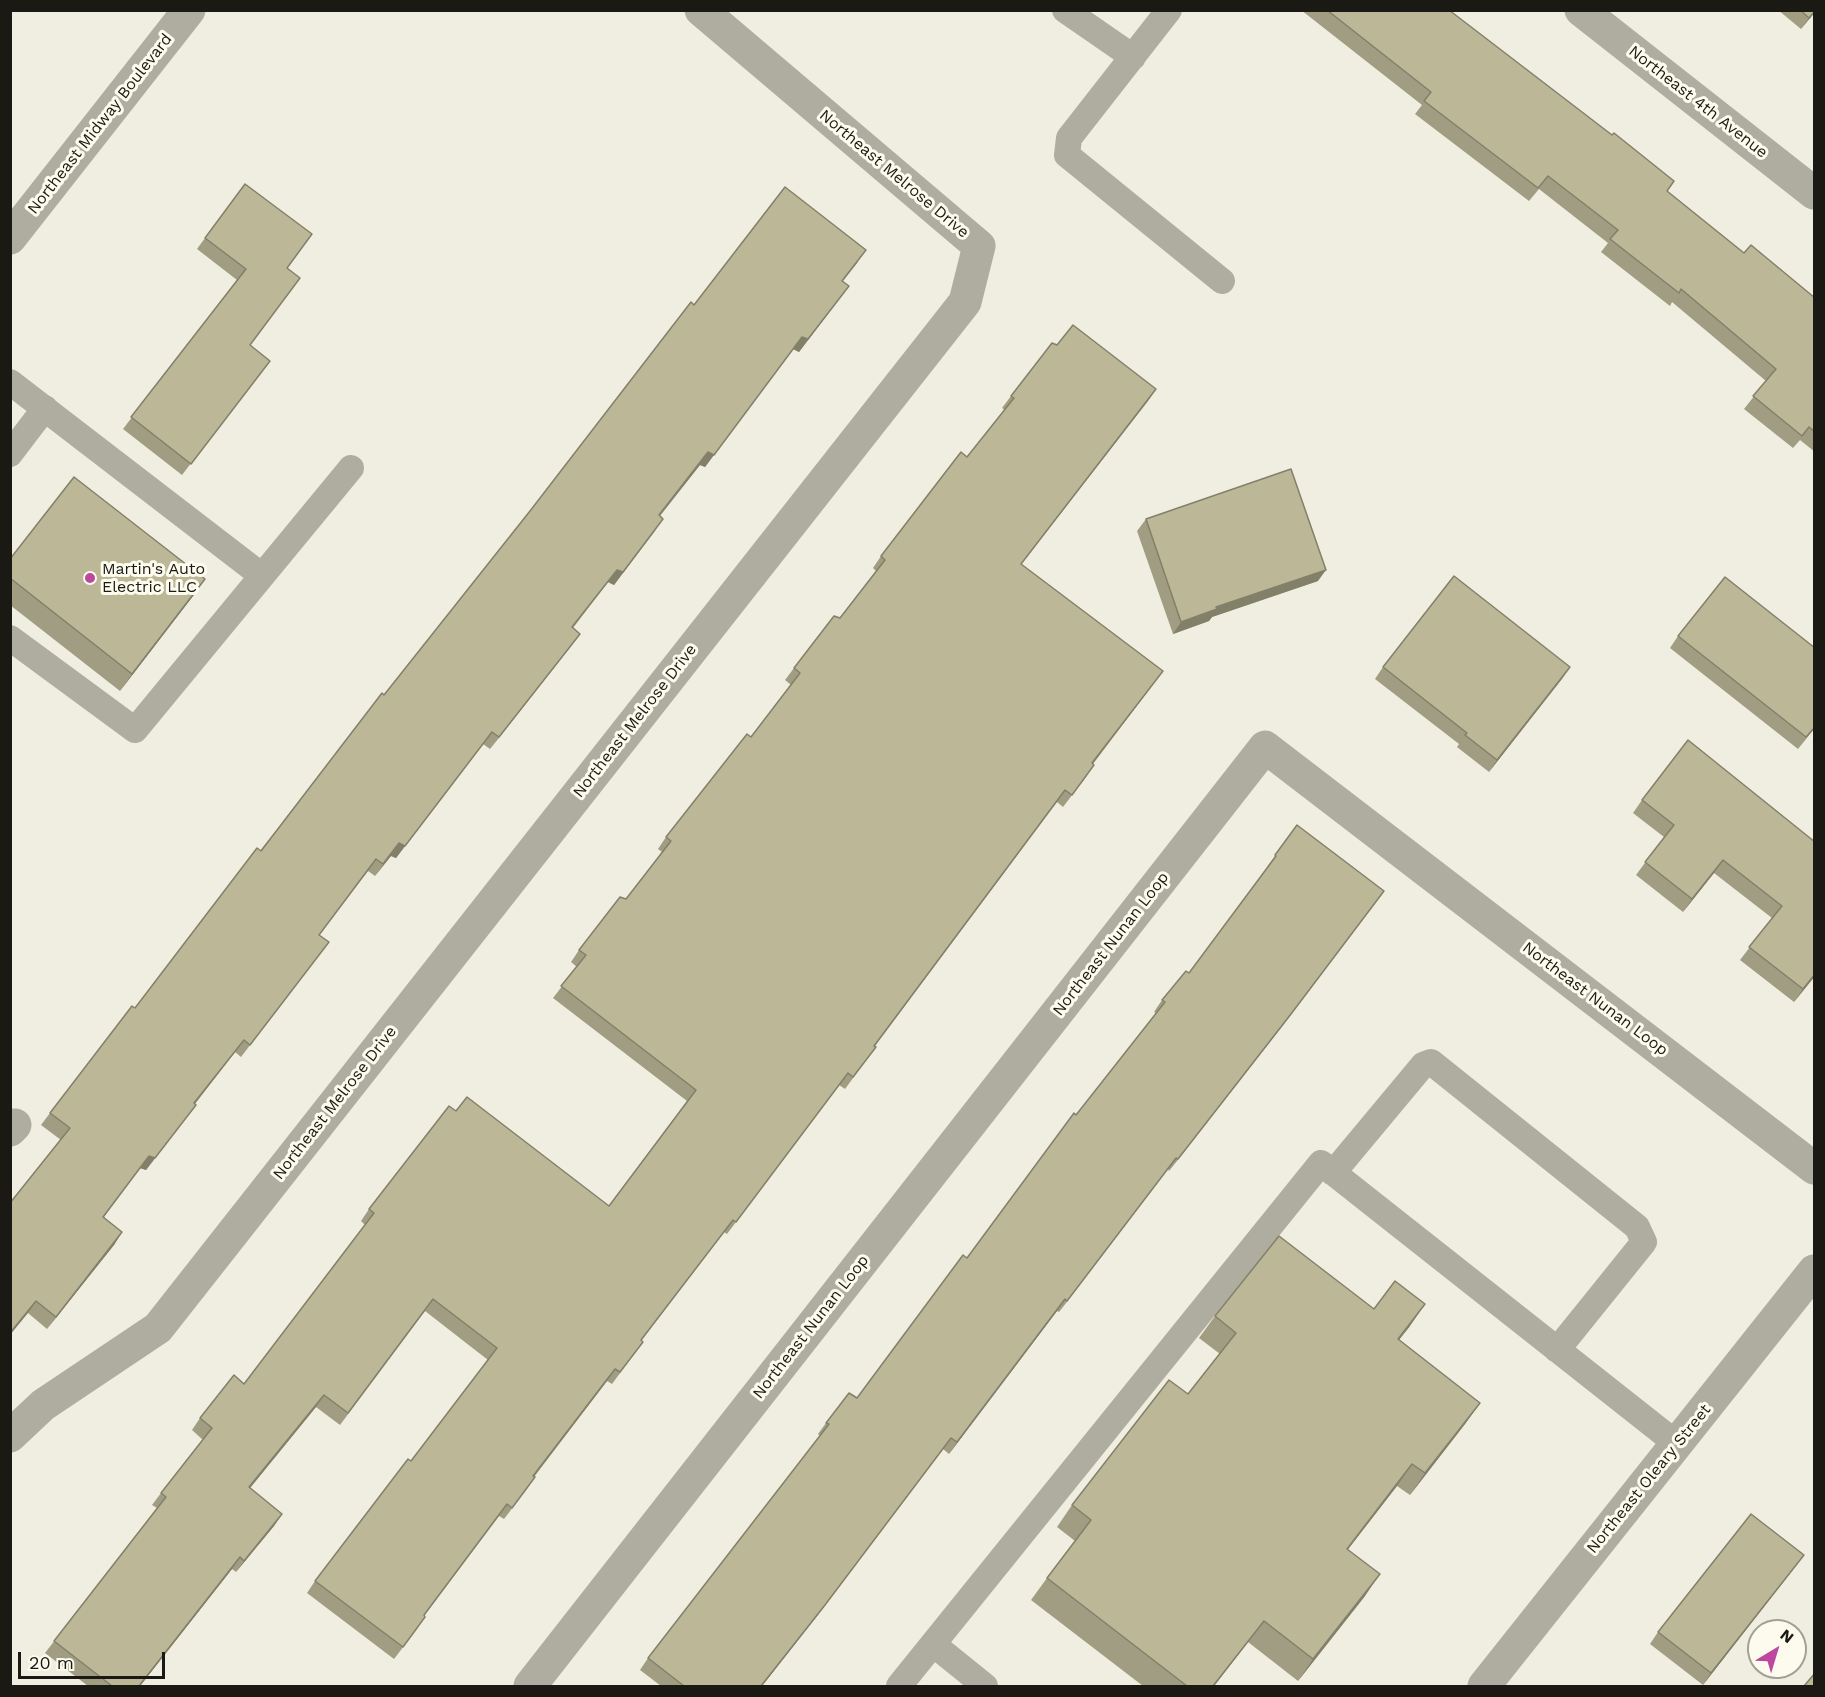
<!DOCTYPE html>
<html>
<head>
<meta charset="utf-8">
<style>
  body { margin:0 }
  #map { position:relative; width:1825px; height:1697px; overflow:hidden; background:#f0eee0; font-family:"Work Sans",sans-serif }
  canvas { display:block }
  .frame { position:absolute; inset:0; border:12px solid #1a1914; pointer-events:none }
  .north { position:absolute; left:1747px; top:1619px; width:60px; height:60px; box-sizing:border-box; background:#fdfbed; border:2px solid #a2a196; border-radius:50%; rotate:38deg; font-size:16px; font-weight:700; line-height:24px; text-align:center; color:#1a1914 }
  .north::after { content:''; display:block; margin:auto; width:21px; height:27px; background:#bd489f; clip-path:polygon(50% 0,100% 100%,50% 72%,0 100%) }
  .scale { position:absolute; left:18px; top:1652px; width:147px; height:27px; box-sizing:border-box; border:3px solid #1a1914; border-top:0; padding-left:8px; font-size:18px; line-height:21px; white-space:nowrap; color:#1a1914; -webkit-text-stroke:4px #fdfbed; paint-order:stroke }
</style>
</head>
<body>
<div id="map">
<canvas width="1825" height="1697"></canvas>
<div class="frame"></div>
<div class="north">N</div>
<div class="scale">20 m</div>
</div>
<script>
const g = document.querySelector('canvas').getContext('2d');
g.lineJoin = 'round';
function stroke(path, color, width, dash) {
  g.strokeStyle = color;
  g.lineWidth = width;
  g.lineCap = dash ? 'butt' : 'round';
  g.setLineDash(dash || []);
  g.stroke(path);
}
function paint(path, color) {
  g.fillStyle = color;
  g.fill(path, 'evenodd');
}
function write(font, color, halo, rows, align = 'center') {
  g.font = font + ' "Work Sans",sans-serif';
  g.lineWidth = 6;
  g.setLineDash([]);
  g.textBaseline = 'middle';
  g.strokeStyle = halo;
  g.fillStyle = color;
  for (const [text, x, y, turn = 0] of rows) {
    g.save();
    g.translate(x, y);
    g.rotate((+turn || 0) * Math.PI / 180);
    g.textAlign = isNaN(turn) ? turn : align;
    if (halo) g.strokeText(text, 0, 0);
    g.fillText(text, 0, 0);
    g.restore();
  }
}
stroke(new Path2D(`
  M 1065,10 L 1133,57
  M 1169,10 L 1069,138 L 1067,155 L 1222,281
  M 10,382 L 261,575
  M 10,454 L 45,408
  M 10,638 L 135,730 L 351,468
  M 1333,1173 L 1423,1065 L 1431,1062 L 1637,1227 L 1644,1242 L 1557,1350
  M 933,1644 L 985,1686
  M 899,1686 L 1321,1163 L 1677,1444`), '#afad9f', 26);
stroke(new Path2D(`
  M 1581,10 L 1814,193
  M 10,1130 L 15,1125
  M 10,1436 L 43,1405 L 158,1328 L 965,302 L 979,246 L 701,10
  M 530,1686 L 1265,747 L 1814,1168`), '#afad9f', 33);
stroke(new Path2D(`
  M 10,238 L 189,10
  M 1484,1686 L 1814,1271`), '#afad9f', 33);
paint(new Path2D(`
  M 1301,10 L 1449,10 L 1612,135 L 1674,181 L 1667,191 L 1744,253 L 1815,298 L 1815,452 L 1800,440 L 1793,448 L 1744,409 L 1766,381 L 1672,302 L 1670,306 L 1601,252 L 1608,243 L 1539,189 L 1529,201 L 1415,114 L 1422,105 Z
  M 1778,10 L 1815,10 L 1815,12 L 1801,29 Z
  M 312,234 L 287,268 L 250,345 L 270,361 L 182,475 L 123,429 L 237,280 L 197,249 L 205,238 Z
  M 858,262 L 843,281 L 849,286 L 840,298 L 799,352 L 793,349 L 705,467 L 700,465 L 660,516 L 655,531 L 614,585 L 608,582 L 573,628 L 571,646 L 490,749 L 483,744 L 396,858 L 391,856 L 375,876 L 368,871 L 319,935 L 329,942 L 241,1057 L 235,1052 L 195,1104 L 187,1117 L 146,1170 L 140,1168 L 104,1217 L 122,1232 L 114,1245 L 47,1329 L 28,1313 L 61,1140 L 41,1125 L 50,1113 L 135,1008 L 694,305 Z
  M 1156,389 L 1021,564 L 1154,683 L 1093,764 L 1086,777 L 1063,807 L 1057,802 L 875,1046 L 876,1047 L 845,1089 L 839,1085 L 727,1234 L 724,1232 L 641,1341 L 643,1342 L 612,1384 L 607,1381 L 534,1477 L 527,1489 L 504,1519 L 499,1516 L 424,1616 L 417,1629 L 394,1659 L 307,1593 L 315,1581 L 411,1461 L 488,1360 L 425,1311 L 340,1425 L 316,1407 L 250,1488 L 282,1514 L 274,1526 L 236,1572 L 232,1569 L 140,1686 L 88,1686 L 45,1653 L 157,1508 L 152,1505 L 161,1493 L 203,1440 L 192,1430 L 200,1418 L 244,1384 L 365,1225 L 361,1221 L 369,1209 L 456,1111 L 609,1206 L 687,1101 L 553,998 L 577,967 L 571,962 L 579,950 L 626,899 L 662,852 L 658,849 L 666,837 L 751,737 L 791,685 L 785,680 L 794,668 L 840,618 L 876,571 L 873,568 L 881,556 L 967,457 L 1005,410 L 1002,408 L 1011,396 Z
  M 1146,519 L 1318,581 L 1212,617 L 1209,621 L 1173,634 L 1137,531 Z
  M 10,559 L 205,579 L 193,596 L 120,691 L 10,605 Z
  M 1678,636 L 1815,648 L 1815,728 L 1798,749 L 1670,648 Z
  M 1383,667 L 1570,667 L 1489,772 L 1457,747 L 1459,744 L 1375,679 Z
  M 1642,800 L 1815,842 L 1815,976 L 1794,1002 L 1740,960 L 1772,918 L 1714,873 L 1683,912 L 1636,875 L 1664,837 L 1633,813 Z
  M 1297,825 L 1376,902 L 1283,1025 L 1169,1171 L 1168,1169 L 1059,1312 L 1057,1311 L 949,1454 L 943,1449 L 817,1616 L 762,1686 L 661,1686 L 640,1670 L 648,1658 L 820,1436 L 818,1434 L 826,1423 L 857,1398 L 967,1258 L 1156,1013 L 1154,1012 L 1162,1000 L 1189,973 L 1268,868 L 1267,867 Z
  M 1374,1309 L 1410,1326 L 1399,1340 L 1480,1403 L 1465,1424 L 1410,1495 L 1397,1486 L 1348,1549 L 1365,1596 L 1298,1681 L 1248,1642 L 1214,1686 L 1143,1686 L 1031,1600 L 1047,1578 L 1075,1541 L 1057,1527 L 1072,1505 L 1188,1394 L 1220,1354 L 1199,1338 L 1215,1316 Z
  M 1804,1555 L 1703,1685 L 1650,1644 L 1658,1632 Z`), '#a19d82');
paint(new Path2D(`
  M 1815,11 L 1815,12 L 1801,29 L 1809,18 Z
  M 849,286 L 799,352 L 793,349 L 705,467 L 700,465 L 650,528 L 708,452 L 802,337 Z
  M 1156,389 L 1148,401 L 1012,576 L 1021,564 Z
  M 663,519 L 614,585 L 608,582 L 564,639 L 617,570 Z
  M 1326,570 L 1318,581 L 1212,617 L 1209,621 L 1173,634 L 1181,622 L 1216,607 Z
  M 205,579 L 193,596 L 120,691 L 132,674 Z
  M 580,634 L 571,646 L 490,749 L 499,737 Z
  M 1570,667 L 1562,679 L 1489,772 L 1497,760 Z
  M 1163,671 L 1154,683 L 1084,775 L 1092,763 Z
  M 492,732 L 396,858 L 391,856 L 375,876 L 399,843 Z
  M 1723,860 L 1714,873 L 1683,912 L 1692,899 Z
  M 1384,891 L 1283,1025 L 1169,1171 L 1178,1159 Z
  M 1815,974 L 1815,976 L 1794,1002 L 1803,989 Z
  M 244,1040 L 235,1052 L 185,1116 L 194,1103 Z
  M 196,1105 L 146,1170 L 140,1168 L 95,1229 L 149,1156 Z
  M 1176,1158 L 1168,1169 L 1059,1312 L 1067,1301 Z
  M 733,1220 L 724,1232 L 632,1352 L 641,1340 Z
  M 122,1232 L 114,1245 L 47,1329 L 56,1317 Z
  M 1065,1299 L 1057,1311 L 949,1454 L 957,1442 Z
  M 36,1301 L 28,1313 L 10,1335 L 10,1333 Z
  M 1425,1304 L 1410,1326 L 1382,1361 L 1398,1339 Z
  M 615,1369 L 607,1381 L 525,1488 L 533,1476 Z
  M 324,1395 L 316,1407 L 241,1499 L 249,1487 Z
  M 1480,1403 L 1465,1424 L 1410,1495 L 1425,1473 Z
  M 951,1438 L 817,1616 L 762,1686 L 761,1686 Z
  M 1412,1464 L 1397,1486 L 1332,1570 L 1347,1549 Z
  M 282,1514 L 274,1526 L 236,1572 L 244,1561 Z
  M 1804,1555 L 1795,1567 L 1703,1685 L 1711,1673 Z
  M 240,1557 L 232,1569 L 140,1686 L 139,1686 Z
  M 1380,1574 L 1365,1596 L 1298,1681 L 1313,1659 Z
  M 1264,1621 L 1248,1642 L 1214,1686 L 1213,1686 Z`), '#83806a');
const building = new Path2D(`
  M 1327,10 L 1449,10 L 1612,135 L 1614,133 L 1674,181 L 1667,191 L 1744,253 L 1751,245 L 1815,298 L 1815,432 L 1809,427 L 1802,436 L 1753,396 L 1776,369 L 1681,289 L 1679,293 L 1610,239 L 1618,230 L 1548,176 L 1538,188 L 1424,101 L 1431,92 Z
  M 1800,10 L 1815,10 L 1815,11 L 1809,18 Z
  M 245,184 L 312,234 L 287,268 L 300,278 L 250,345 L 270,361 L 191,464 L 131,417 L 246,269 L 205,238 Z
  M 785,187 L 866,250 L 842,281 L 849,286 L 808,339 L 802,337 L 714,455 L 708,452 L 659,515 L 663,519 L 623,572 L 617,570 L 572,627 L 580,634 L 499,737 L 492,732 L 405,846 L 399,843 L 383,864 L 376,859 L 319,935 L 329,942 L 250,1045 L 244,1040 L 194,1103 L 196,1105 L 155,1158 L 149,1156 L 103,1217 L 122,1232 L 56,1317 L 36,1301 L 10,1333 L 10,1203 L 70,1128 L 50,1113 L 132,1006 L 135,1008 L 257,848 L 261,851 L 382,693 L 384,695 L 530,511 L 691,302 L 694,305 Z
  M 1073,325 L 1156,389 L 1021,564 L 1163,671 L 1092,763 L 1094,765 L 1072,795 L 1065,790 L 874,1046 L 876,1047 L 853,1077 L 848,1073 L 736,1222 L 733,1220 L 641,1340 L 643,1342 L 620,1372 L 615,1369 L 533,1476 L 535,1477 L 512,1508 L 507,1504 L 424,1615 L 425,1617 L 403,1647 L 315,1581 L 408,1459 L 411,1461 L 497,1348 L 433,1299 L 348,1413 L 324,1395 L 249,1487 L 282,1514 L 244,1561 L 240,1557 L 139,1686 L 112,1686 L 54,1641 L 166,1497 L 161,1493 L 212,1428 L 200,1418 L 234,1375 L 244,1384 L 374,1213 L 369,1209 L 449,1106 L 456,1111 L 467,1097 L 609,1206 L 696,1090 L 561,986 L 586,955 L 579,950 L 620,897 L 626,899 L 671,841 L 666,837 L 747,734 L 751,737 L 800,673 L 794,668 L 834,616 L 840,618 L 885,560 L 881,556 L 961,452 L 967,457 L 1014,398 L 1011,396 L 1052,343 L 1057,345 Z
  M 1291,469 L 1326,570 L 1216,607 L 1217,609 L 1181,622 L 1146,519 Z
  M 74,477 L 205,579 L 132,674 L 10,578 L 10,559 Z
  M 1454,576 L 1570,667 L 1497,760 L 1465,735 L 1467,733 L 1383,667 Z
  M 1725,577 L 1815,648 L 1815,727 L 1806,737 L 1678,636 Z
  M 1688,740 L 1815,842 L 1815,974 L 1803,989 L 1749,947 L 1782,906 L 1723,860 L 1692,899 L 1645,862 L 1674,825 L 1642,800 Z
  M 1297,825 L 1384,891 L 1291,1014 L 1178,1159 L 1176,1158 L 1067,1301 L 1065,1299 L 957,1442 L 951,1438 L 825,1605 L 761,1686 L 684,1686 L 648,1658 L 829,1424 L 826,1423 L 849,1393 L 857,1398 L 963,1255 L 967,1258 L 1074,1113 L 1076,1115 L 1165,1002 L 1162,1000 L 1186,971 L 1189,973 L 1276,856 L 1275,855 Z
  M 1279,1236 L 1374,1309 L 1395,1281 L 1425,1304 L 1398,1339 L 1480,1403 L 1425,1473 L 1412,1464 L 1347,1549 L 1380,1574 L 1313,1659 L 1264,1621 L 1213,1686 L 1187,1686 L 1047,1578 L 1091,1520 L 1072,1505 L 1169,1380 L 1188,1394 L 1236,1333 L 1215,1316 Z
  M 1751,1514 L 1804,1555 L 1711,1673 L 1658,1632 Z
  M 1815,1673 L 1815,1686 L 1804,1686 Z`);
paint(building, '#bbb797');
stroke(building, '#83806a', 1.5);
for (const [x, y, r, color] of [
  [90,578,6,"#bd489f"]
]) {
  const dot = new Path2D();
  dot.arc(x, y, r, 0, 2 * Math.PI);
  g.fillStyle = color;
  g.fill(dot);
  stroke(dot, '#fdfbed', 2);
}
write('16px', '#1a1914', '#fdfbed', [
  ["Northeast 4th Avenue",1698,102,38],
  ["Northeast Midway Boulevard",100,124,-52],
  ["Northeast Melrose Drive",894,174,40],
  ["Northeast Melrose Drive",635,721,-52],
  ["Northeast Nunan Loop",1111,944,-52],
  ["Northeast Nunan Loop",1595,999,37],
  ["Northeast Melrose Drive",335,1103,-52],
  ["Northeast Nunan Loop",811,1327,-52],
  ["Northeast Oleary Street",1649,1479,-51]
]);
write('16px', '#1a1914', '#fdfbed', [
  ["Martin's Auto",102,569],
  ["Electric LLC",102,587]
], 'left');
</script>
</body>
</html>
